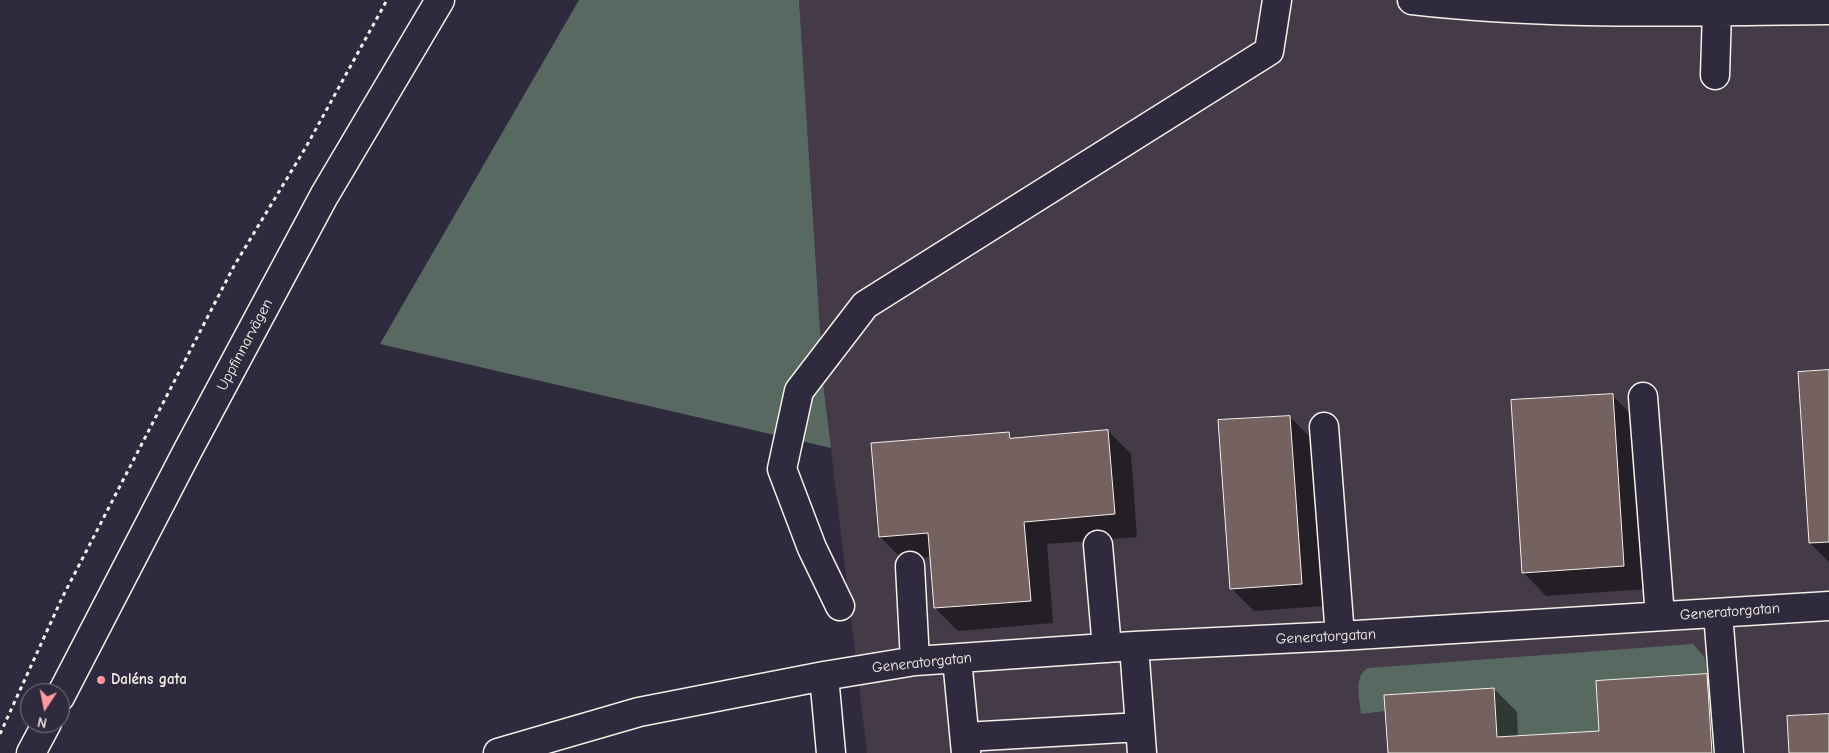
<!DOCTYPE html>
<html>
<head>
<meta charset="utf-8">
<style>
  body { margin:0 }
  #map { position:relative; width:1829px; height:753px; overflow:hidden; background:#2f2a3d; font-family:"Comic Neue",sans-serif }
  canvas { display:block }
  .north { position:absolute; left:20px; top:683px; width:50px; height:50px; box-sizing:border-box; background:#2f2a3d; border:1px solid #7e7a81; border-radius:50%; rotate:191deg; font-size:14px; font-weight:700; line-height:20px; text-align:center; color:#f4f1e8 }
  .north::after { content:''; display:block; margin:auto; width:18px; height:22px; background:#ff9aa2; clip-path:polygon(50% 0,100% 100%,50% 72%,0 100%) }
</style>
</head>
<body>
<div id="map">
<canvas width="1829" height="753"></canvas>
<div class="north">N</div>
</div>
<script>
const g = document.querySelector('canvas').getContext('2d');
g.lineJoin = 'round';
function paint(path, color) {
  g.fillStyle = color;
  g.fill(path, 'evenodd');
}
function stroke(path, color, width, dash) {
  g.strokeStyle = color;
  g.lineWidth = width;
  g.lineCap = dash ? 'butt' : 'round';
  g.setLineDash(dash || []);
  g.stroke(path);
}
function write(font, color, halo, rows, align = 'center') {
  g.font = font + ' "Comic Neue",sans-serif';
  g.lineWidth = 4;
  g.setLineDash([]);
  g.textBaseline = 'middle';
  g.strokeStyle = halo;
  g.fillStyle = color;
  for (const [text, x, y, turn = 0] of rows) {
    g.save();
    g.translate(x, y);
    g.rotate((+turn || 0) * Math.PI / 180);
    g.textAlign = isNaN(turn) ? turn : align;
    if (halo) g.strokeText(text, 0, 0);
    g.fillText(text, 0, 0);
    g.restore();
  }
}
paint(new Path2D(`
  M 799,0 L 1829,0 L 1829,753 L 867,753 L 824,391 Z`), '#443a48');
paint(new Path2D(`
  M 579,0 L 799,0 L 824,391 L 831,448 L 380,344 Z
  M 1693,644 L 1705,658 L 1707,674 L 1596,681 L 1599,731 L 1497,737 L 1494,688 L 1385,695 L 1385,711 L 1361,714 C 1360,699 1353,676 1368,668 Z`), '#586961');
paint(new Path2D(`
  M 1829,371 L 1829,562 L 1810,543 Z
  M 1612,395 L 1635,418 L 1647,589 L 1546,596 L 1523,572 Z
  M 1290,417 L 1313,440 L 1324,606 L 1254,611 L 1231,588 Z
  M 1108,431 L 1131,454 L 1137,537 L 1047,544 L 1053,623 L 958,631 L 935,608 L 931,557 L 903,560 L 880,537 L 1009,433 L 1014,439 Z
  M 1707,675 L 1730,698 L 1733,753 L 1389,753 L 1494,689 L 1517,712 L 1518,737 L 1601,732 Z`), '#0007');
const building = new Path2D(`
  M 1829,370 L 1829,542 L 1809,543 L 1798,372 Z
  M 1613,394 L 1624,566 L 1522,573 L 1511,400 Z
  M 1290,416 L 1302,584 L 1230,589 L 1218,420 Z
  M 1108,430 L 1115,514 L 1024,522 L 1031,601 L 934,608 L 928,533 L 879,537 L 871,443 L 1009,432 L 1010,438 Z
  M 1707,674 L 1712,753 L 1388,753 L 1384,695 L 1494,688 L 1497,737 L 1599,731 L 1596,681 Z
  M 1829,714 L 1829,753 L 1789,753 L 1787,716 Z`);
paint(building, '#746160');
stroke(building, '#f4f1e8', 1);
const minor = new Path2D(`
  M 1412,0 C 1550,16 1690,11 1829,10
  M 1715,75 L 1717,11
  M 1643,397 L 1660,616
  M 1324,427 L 1340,636
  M 1098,545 L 1107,648
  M 910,566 L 915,661
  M 840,606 L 812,548 L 782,469 L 799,391 L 865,305 L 1269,51 L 1277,0
  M 1718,613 L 1729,753
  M 1134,646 L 1142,753
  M 957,659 L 966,753
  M 824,676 L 831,753
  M 60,697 L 188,450 L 324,196 L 440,0
  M 965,737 L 1140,727
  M 31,753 L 47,723
  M 498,753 L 639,712 L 824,676 L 915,661 L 1134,646 L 1340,636 L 1829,606`);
stroke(minor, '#f4f1e8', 31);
stroke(new Path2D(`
  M 0,734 L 62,598 L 234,266 L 306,147 L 387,0`), '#f4f1e8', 3, [4, 4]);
stroke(minor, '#2f2a3d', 28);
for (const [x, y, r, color] of [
  [101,680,5,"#ff9aa2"]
]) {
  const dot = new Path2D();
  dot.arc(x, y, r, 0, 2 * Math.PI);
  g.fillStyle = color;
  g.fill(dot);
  stroke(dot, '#2f2a3d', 2);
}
write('15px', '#f4f1e8', '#2f2a3d', [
  ["Uppfinnarvägen",245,345,-62],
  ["Generatorgatan",1730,612,-4],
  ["Generatorgatan",1326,637,-3],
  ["Generatorgatan",922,663,-6]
]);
write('bold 15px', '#f4f1e8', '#2f2a3d', [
  ["Daléns gata",111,680]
], 'left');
</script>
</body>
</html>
